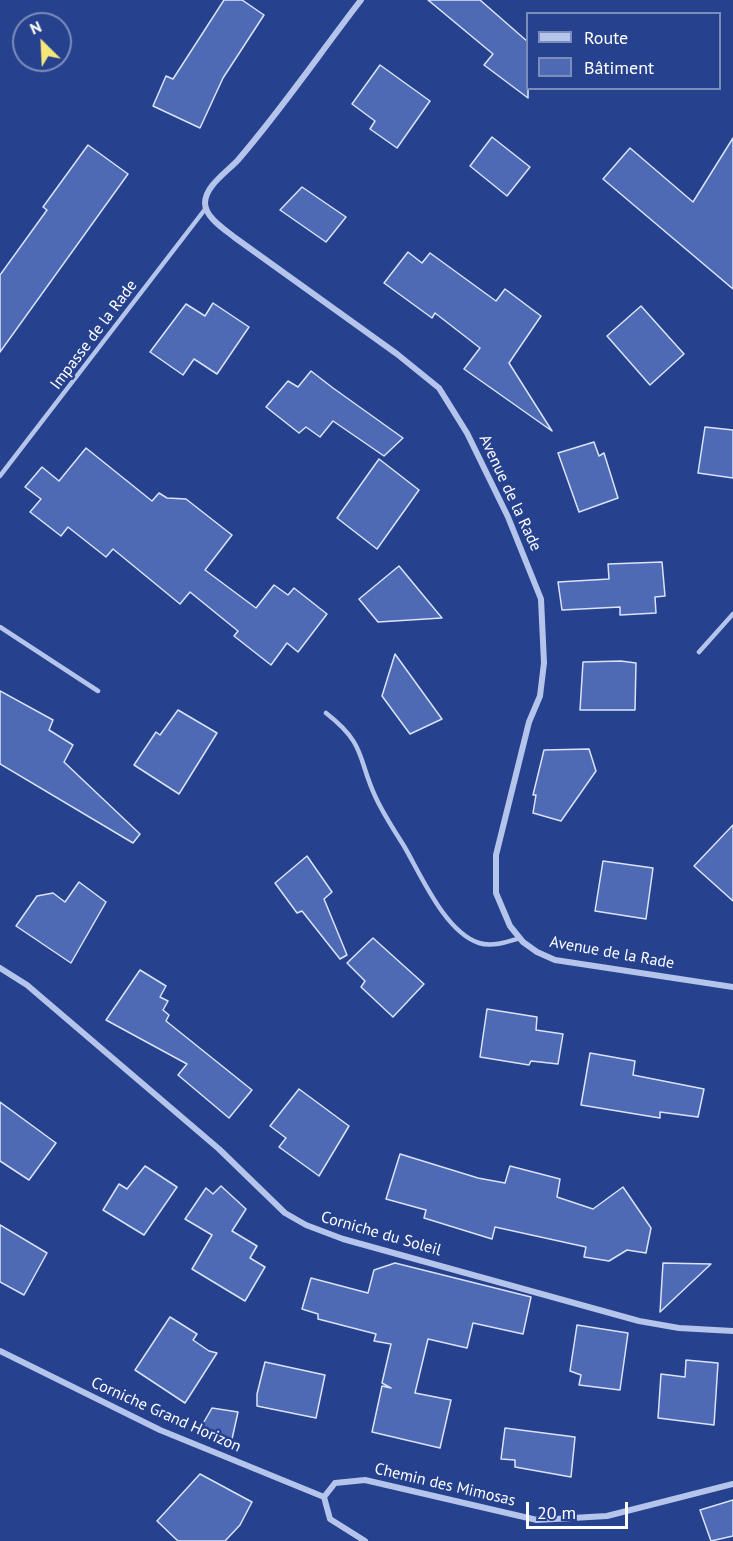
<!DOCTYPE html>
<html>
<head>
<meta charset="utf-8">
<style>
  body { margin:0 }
  #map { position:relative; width:733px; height:1541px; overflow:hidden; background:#26418e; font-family:"PT Sans",sans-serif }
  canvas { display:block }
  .legend { position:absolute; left:526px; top:12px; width:195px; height:78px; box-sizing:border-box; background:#26418e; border:2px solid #7d8dbb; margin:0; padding:8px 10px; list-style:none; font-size:18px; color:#fff }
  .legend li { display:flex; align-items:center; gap:12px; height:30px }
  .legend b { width:30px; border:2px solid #7d8dbb }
  .north { position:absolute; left:12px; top:12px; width:60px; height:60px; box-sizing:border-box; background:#26418e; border:2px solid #7d8dbb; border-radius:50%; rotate:336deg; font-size:16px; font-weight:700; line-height:24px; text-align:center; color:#fff }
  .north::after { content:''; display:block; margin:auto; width:21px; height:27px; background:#f4e67a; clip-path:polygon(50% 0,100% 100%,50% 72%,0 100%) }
  .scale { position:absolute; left:526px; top:1502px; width:102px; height:27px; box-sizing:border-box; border:3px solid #fff; border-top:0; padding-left:8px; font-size:18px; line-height:21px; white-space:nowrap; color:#fff; -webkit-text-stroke:4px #26418e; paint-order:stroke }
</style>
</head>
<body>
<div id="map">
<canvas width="733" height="1541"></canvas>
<ul class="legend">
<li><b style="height:8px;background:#b5c4eb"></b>Route</li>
<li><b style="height:16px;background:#4e6ab4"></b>Bâtiment</li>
</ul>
<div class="north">N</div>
<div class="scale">20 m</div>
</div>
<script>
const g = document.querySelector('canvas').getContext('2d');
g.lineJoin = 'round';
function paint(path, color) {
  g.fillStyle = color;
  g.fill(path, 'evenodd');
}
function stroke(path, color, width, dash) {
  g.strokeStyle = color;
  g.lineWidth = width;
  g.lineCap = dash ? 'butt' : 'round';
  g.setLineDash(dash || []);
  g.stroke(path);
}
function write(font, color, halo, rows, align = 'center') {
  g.font = font + ' "PT Sans",sans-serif';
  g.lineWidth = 5;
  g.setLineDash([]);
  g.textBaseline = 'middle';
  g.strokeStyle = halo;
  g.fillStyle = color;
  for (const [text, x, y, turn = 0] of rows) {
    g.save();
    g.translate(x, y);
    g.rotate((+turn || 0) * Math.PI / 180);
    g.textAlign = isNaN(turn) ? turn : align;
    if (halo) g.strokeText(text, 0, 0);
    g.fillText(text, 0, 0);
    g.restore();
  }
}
const building = new Path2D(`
  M 224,0 L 242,0 L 264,15 L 223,78 L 200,128 L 153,106 L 166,76 L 173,79 Z
  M 428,0 L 480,0 L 528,42 L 528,98 L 484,65 L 493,54 Z
  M 380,65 L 430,101 L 397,148 L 370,129 L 375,121 L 352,104 Z
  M 492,137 L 530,167 L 507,196 L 470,166 Z
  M 733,138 L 733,289 L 603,179 L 630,148 L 693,202 Z
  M 88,145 L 128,174 L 0,352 L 0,275 L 47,210 L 43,207 Z
  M 302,187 L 346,217 L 326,242 L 280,210 Z
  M 408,252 L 422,263 L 430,253 L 496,301 L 505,289 L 541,316 L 509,363 L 552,431 L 464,369 L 480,348 L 435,313 L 432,318 L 384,283 Z
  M 213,303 L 249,327 L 217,374 L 194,359 L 183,375 L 150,352 L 186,304 L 205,316 Z
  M 641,306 L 684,354 L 650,385 L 607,336 Z
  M 311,371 L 333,388 L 403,438 L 384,456 L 333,421 L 320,437 L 306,427 L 299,433 L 266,407 L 288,381 L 298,387 Z
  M 705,427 L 733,430 L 733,478 L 698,473 Z
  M 594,442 L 599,456 L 604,453 L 618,498 L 579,512 L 558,453 Z
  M 86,448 L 152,501 L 159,493 L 167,498 L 186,499 L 232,535 L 205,570 L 256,608 L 274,585 L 288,595 L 294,588 L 327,614 L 298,652 L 287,643 L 271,665 L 234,636 L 238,631 L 190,592 L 180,604 L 113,549 L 106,557 L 68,527 L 61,536 L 30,512 L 41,499 L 25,487 L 42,467 L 59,481 Z
  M 379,459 L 419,490 L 377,549 L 337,518 Z
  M 662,562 L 665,596 L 655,597 L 656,613 L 620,615 L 620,607 L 562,610 L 558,582 L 609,579 L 608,564 Z
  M 399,566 L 442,618 L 378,622 L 359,599 Z
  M 395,654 L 442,719 L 410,734 L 382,696 Z
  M 621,661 L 636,663 L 635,710 L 580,710 L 583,662 Z
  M 0,691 L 53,720 L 49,730 L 73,745 L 64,762 L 140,834 L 133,843 L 0,764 Z
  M 178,710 L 217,733 L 179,794 L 134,765 L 156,732 L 160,735 Z
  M 589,749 L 596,771 L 561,821 L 533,813 L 536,795 L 533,795 L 544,750 Z
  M 733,825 L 733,901 L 694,866 Z
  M 307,856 L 332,892 L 324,899 L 347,955 L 340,959 L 302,911 L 297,913 L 275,883 Z
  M 603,861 L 653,868 L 646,919 L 595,911 Z
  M 79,882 L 106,902 L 71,963 L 16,926 L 37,896 L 53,893 L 65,902 Z
  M 373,938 L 424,984 L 393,1017 L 361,987 L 365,981 L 347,963 Z
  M 140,970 L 166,986 L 160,997 L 168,1001 L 163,1010 L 169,1015 L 166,1021 L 252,1090 L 229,1118 L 178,1075 L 187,1064 L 106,1020 Z
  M 487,1009 L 537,1017 L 536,1030 L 563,1034 L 558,1064 L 531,1061 L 529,1065 L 480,1057 Z
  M 590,1053 L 635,1061 L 633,1075 L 704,1089 L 698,1117 L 660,1112 L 660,1118 L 581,1105 Z
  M 299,1089 L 349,1126 L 319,1176 L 279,1147 L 286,1138 L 270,1126 Z
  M 0,1102 L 56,1143 L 29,1180 L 0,1161 Z
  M 400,1154 L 478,1178 L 505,1183 L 510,1166 L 560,1179 L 557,1197 L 593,1209 L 623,1187 L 651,1228 L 646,1253 L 627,1250 L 609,1261 L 584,1257 L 586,1247 L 495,1227 L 492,1239 L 424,1218 L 426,1210 L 386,1199 Z
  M 145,1166 L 177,1187 L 144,1235 L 103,1210 L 119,1184 L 127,1189 Z
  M 221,1186 L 246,1209 L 232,1231 L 257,1246 L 250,1258 L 265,1267 L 245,1301 L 192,1269 L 212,1235 L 185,1219 L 206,1188 L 213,1194 Z
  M 0,1225 L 47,1253 L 24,1295 L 0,1282 Z
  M 395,1263 L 531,1297 L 523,1334 L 473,1323 L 467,1348 L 428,1339 L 415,1393 L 451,1400 L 440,1448 L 372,1432 L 382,1386 L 391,1388 L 382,1383 L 391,1344 L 374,1341 L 376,1334 L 318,1319 L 318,1314 L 302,1309 L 311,1278 L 368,1293 L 374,1270 Z
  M 663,1263 L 711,1264 L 660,1312 Z
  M 170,1317 L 197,1334 L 193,1340 L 209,1351 L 217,1353 L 185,1403 L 135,1370 Z
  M 577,1325 L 628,1333 L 620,1390 L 579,1385 L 581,1375 L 570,1371 Z
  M 686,1360 L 718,1363 L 714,1425 L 658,1418 L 661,1374 L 685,1377 Z
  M 265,1362 L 325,1375 L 316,1418 L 257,1406 L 257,1394 Z
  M 212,1408 L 238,1412 L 232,1439 L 197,1434 Z
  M 505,1428 L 575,1437 L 571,1477 L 515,1467 L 515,1460 L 501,1459 Z
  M 200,1474 L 252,1502 L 240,1525 L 225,1541 L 178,1541 L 157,1521 Z
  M 733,1500 L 733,1536 L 711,1541 L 700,1510 Z`);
paint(building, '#4e6ab4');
stroke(building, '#dae3f8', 1.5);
stroke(new Path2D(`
  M 0,476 L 206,208
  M 0,627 L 98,691
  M 699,652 L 733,614
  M 326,713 C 367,745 357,758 376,798 C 384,815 394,830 404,846 C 421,875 445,932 479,943 C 492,947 507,942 520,938`), '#b5c4eb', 4.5);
stroke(new Path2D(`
  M 361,0 C 320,53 282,109 238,160 C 228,171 205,186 205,203 C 205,217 224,229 234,237 L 397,354 L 439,388 L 467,433 L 508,517 L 541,599 L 544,663 L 540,696 L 529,722 L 496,855 L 496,893 L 510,926 L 523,942 L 537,952 L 555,960 L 733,987
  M 0,968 L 27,985 L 219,1149 L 285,1213 L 306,1225 L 343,1239 L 639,1321 L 679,1328 L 733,1331
  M 0,1351 L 160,1430 L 324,1497
  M 365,1541 L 330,1519 L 324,1497 L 335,1483 L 365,1480 L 537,1520 L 607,1516 L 733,1484`), '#b5c4eb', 6);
write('16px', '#fff', '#26418e', [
  ["Impasse de la Rade",94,335,-53],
  ["Avenue de la Rade",510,493,65],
  ["Avenue de la Rade",612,953,10],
  ["Corniche du Soleil",381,1234,16],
  ["Corniche Grand Horizon",166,1415,24],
  ["Chemin des Mimosas",445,1485,13]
]);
</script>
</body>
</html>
